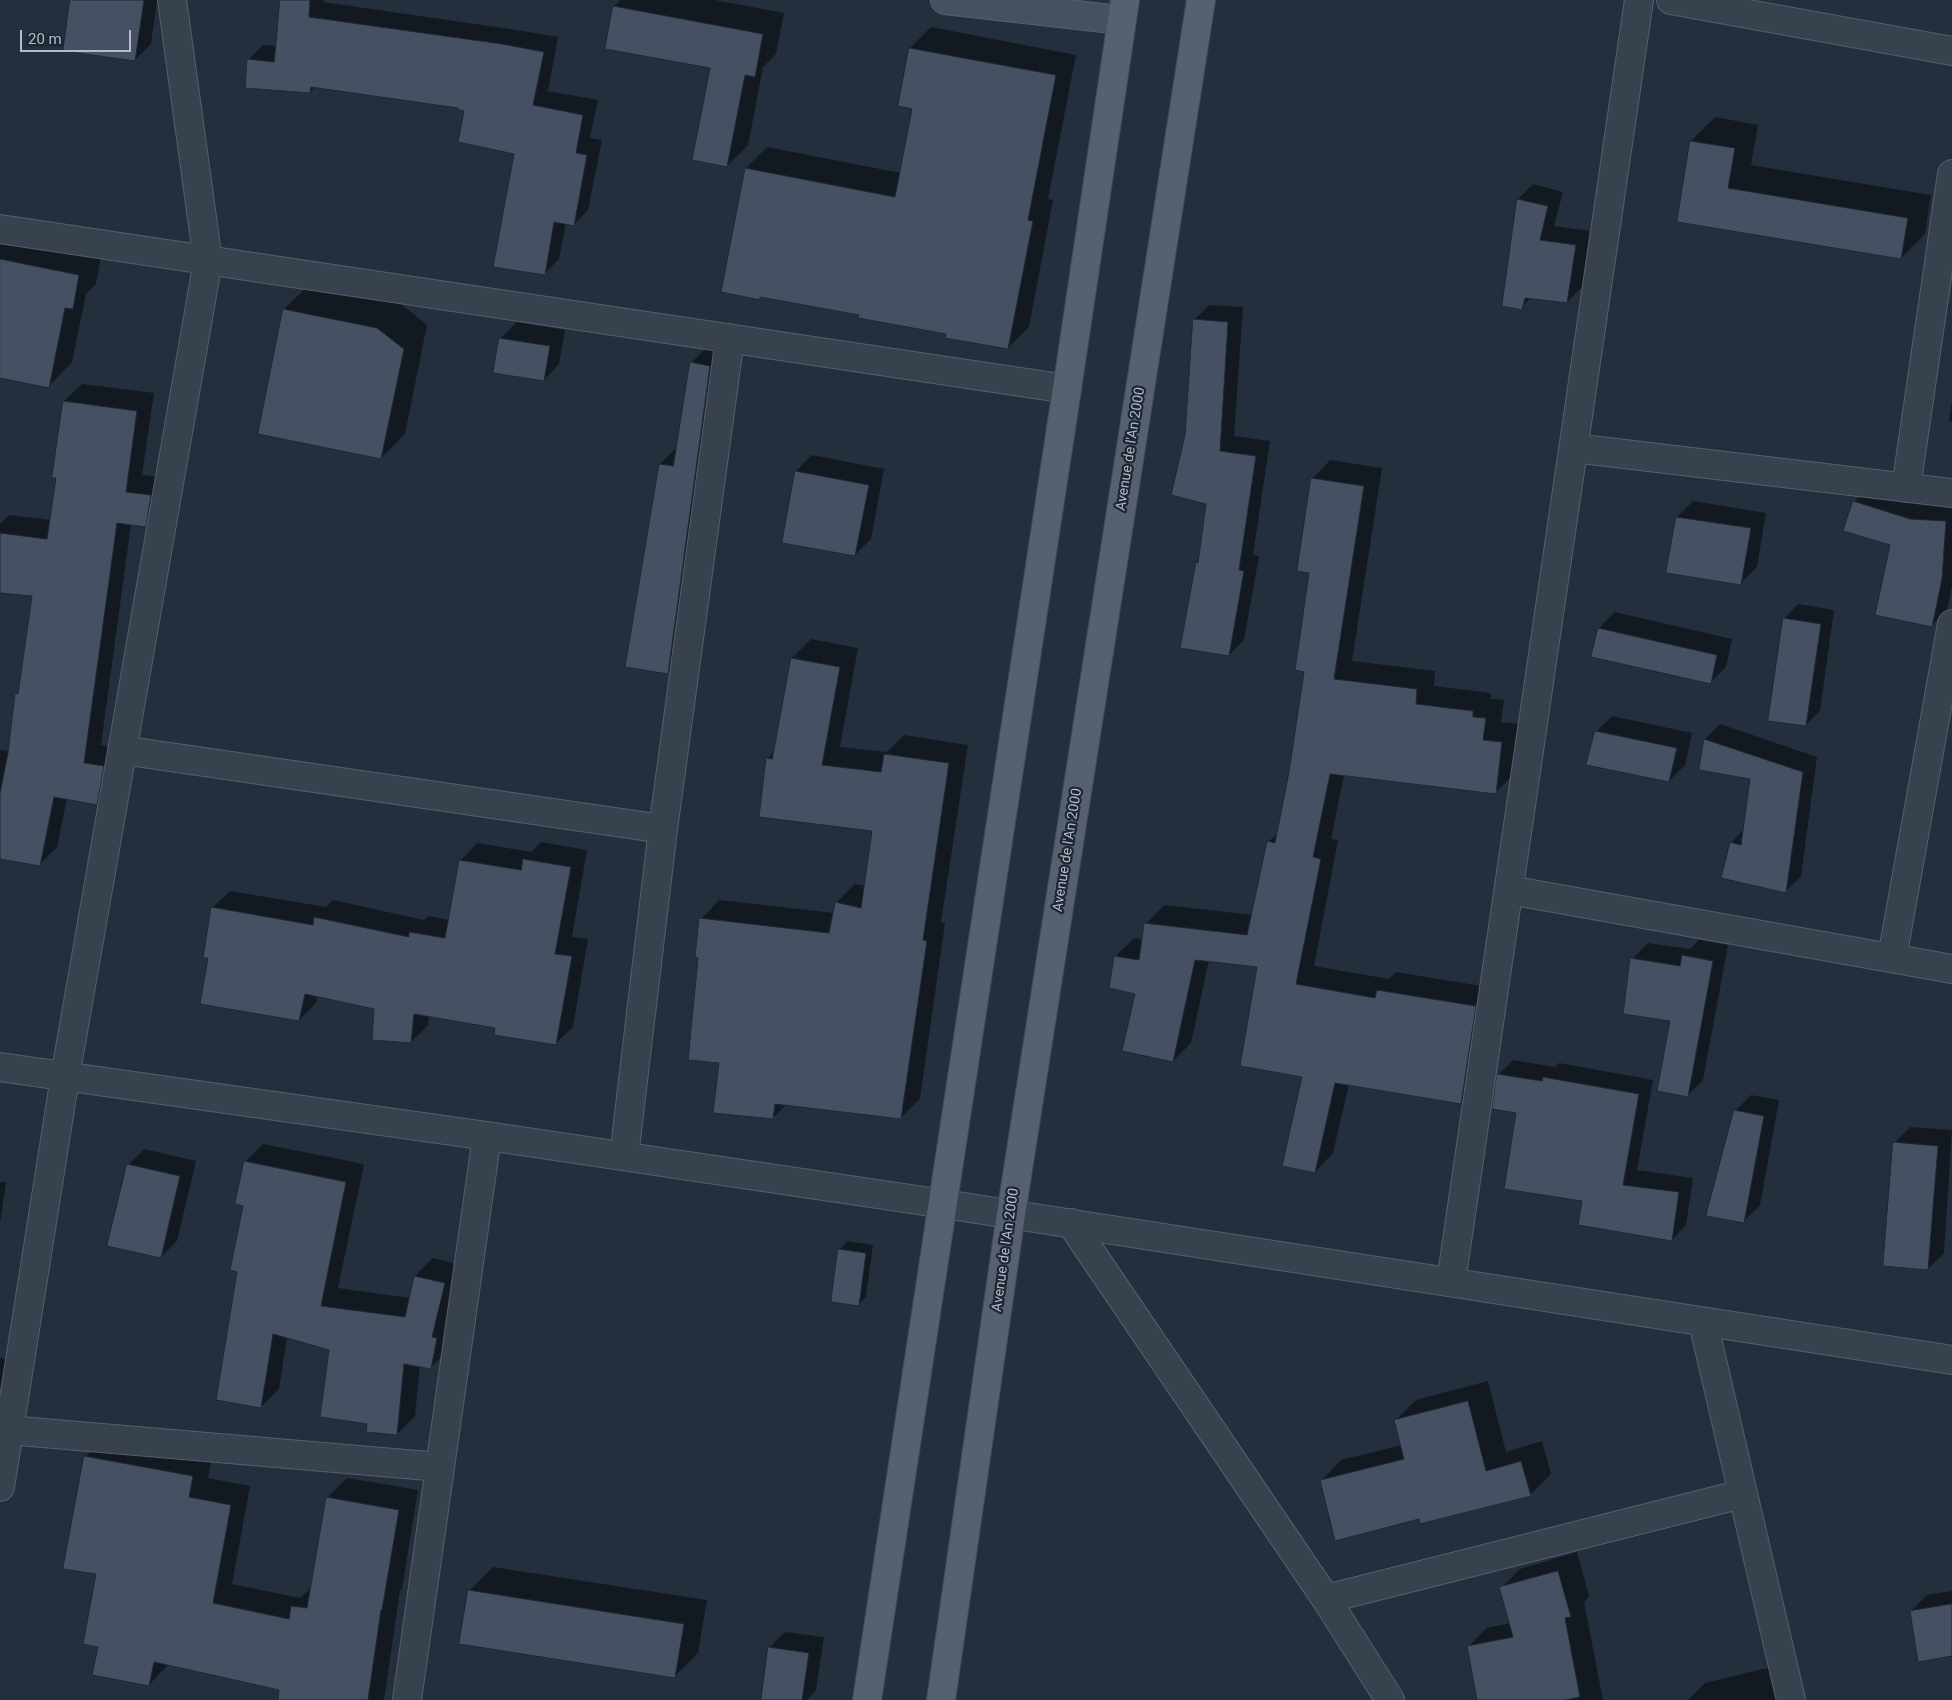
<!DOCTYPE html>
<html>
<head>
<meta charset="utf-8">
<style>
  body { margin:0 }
  #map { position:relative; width:1952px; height:1700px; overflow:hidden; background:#242f3e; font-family:Roboto,sans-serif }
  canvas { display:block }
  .scale { position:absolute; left:20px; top:30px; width:111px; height:22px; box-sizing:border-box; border:2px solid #b4bcc9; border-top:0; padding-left:6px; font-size:15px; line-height:18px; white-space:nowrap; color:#b4bcc9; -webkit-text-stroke:4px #1d2633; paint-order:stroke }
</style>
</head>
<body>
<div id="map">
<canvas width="1952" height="1700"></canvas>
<div class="scale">20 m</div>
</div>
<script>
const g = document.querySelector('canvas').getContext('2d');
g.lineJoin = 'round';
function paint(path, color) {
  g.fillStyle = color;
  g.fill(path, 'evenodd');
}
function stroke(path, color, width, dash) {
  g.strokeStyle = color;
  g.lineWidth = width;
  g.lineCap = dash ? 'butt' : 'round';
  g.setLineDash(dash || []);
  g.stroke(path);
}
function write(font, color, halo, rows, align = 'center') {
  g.font = font + ' Roboto,sans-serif';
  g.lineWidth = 4.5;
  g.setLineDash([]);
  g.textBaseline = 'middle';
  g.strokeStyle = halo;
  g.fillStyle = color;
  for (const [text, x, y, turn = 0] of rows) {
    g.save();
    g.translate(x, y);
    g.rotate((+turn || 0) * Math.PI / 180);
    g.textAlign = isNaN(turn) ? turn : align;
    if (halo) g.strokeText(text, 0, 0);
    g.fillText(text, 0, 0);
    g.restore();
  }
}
paint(new Path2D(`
  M 71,0 L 157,0 L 151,44 L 135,60 Z
  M 281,0 L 323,0 L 323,2 L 517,30 L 558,37 L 548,91 L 598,100 L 590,138 L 602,140 L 588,210 L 573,225 L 566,223 L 559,259 L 544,274 L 516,153 L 465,110 L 460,107 L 315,87 L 310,92 L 248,60 L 263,45 L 277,46 Z
  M 620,0 L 715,0 L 784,13 L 776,54 L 763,67 L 748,145 L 727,166 L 712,67 L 606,48 L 614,6 Z
  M 931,27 L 1076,55 L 1048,199 L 1053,200 L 1029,327 L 1008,348 L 860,314 L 761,296 L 759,298 L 746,168 L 767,147 L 901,173 L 913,108 L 910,48 Z
  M 1715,117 L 1758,125 L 1751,165 L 1931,195 L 1925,234 L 1901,258 L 1678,221 L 1691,141 Z
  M 1533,184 L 1563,192 L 1554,226 L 1590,231 L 1582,287 L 1567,302 L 1532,297 L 1521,308 L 1504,305 L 1518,199 Z
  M 0,231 L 102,251 L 96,284 L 86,294 L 72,362 L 49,386 L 0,377 Z
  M 308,286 L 401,304 L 427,325 L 405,434 L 381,458 L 284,309 Z
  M 1209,305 L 1243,307 L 1234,436 L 1270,441 L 1253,555 L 1259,556 L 1244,640 L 1229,655 L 1197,563 L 1199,561 L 1208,503 L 1186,435 L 1194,320 Z
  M 517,322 L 565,330 L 559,364 L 544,380 L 495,372 L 501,338 Z
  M 713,341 L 732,344 L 690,651 L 668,673 L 660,464 L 678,446 L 692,362 Z
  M 82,384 L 154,393 L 142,475 L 168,478 L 163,508 L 145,526 L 131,524 L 101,745 L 120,749 L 114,786 L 96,804 L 67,798 L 57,847 L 39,865 L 0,857 L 0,750 L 9,751 L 17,694 L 19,691 L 33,595 L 0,592 L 0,524 L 9,515 L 51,520 L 64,401 Z
  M 1952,401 L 1952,422 L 1949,421 Z
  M 812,455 L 884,469 L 871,539 L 855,555 L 796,471 Z
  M 1330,460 L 1382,468 L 1352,661 L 1435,671 L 1434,686 L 1491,693 L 1491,699 L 1504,700 L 1501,722 L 1520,724 L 1514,774 L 1495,793 L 1344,775 L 1331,839 L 1338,840 L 1314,966 L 1389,979 L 1396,972 L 1494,988 L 1479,1084 L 1461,1102 L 1349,1084 L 1333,1153 L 1315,1172 L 1304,1076 L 1258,966 L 1209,960 L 1191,1043 L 1173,1061 L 1115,957 L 1134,938 L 1143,940 L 1146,924 L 1164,905 L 1253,915 L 1268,842 L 1279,832 L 1291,772 L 1306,671 L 1311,571 L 1312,479 Z
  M 1869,486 L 1926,504 L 1952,506 L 1952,586 L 1947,610 L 1932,625 L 1891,544 L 1854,502 Z
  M 1693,501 L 1766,513 L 1757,567 L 1741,583 L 1677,517 Z
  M 1798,604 L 1834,610 L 1820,711 L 1806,725 L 1784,619 Z
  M 1615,612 L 1732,639 L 1726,667 L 1710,683 L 1599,628 Z
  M 811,639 L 858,648 L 840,747 L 887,752 L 904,735 L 968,745 L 941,922 L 945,923 L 920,1099 L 901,1118 L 787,1104 L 773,1118 L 720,1061 L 699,957 L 701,919 L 719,900 L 834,913 L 836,903 L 855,884 L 865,886 L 874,830 L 767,759 L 775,751 L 792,658 Z
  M 1612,716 L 1692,733 L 1685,765 L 1669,781 L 1596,732 Z
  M 1720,724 L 1817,757 L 1801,876 L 1786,891 L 1731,843 L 1744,829 L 1751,778 L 1700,769 L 1705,739 Z
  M 541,842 L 587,850 L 572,937 L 588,939 L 573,1027 L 555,1044 L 496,1027 L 429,1015 L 428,1025 L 411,1042 L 376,1008 L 317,995 L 316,1003 L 299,1020 L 210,957 L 212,908 L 230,891 L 326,907 L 333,900 L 424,920 L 428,916 L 450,920 L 460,861 L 477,843 L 531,852 Z
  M 1699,940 L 1728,945 L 1703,1080 L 1687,1096 L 1671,1020 L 1632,959 L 1648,943 L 1690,949 Z
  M 1513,1060 L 1555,1067 L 1559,1063 L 1653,1080 L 1637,1170 L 1693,1178 L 1686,1225 L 1672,1240 L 1583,1200 L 1517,1112 L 1498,1075 Z
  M 1751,1095 L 1779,1100 L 1760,1205 L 1744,1221 L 1735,1111 Z
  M 1910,1127 L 1952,1130 L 1944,1253 L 1928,1269 L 1894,1143 Z
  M 263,1144 L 364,1164 L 338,1288 L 410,1298 L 415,1276 L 433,1258 L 463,1266 L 449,1350 L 431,1367 L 420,1365 L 415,1416 L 397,1434 L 368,1423 L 330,1349 L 287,1337 L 279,1389 L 261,1407 L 238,1271 L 244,1205 L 245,1162 Z
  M 144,1149 L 196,1161 L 177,1241 L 161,1257 L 128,1165 Z
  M 0,1182 L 6,1182 L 0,1224 Z
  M 847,1241 L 873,1245 L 866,1297 L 858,1305 L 832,1301 L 840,1249 Z
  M 0,1358 L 16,1361 L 0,1462 Z
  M 1488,1381 L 1506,1452 L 1542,1441 L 1551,1474 L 1531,1494 L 1421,1522 L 1420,1518 L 1321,1481 L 1341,1460 L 1402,1445 L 1396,1420 L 1416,1400 Z
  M 105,1437 L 212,1456 L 208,1478 L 250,1486 L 232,1584 L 300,1598 L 312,1587 L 327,1498 L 347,1478 L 418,1490 L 402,1589 L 400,1591 L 384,1700 L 279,1700 L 281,1689 L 169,1664 L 149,1685 L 99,1646 L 97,1573 L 85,1457 Z
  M 1577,1552 L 1589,1596 L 1584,1602 L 1603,1700 L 1479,1700 L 1468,1647 L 1487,1628 L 1511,1623 L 1501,1588 L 1520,1569 Z
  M 493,1567 L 707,1600 L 698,1653 L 675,1676 L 469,1591 Z
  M 1952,1591 L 1952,1655 L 1911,1611 L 1927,1595 Z
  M 785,1632 L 824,1637 L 816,1690 L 807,1700 L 762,1700 L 769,1648 Z
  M 1792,1662 L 1801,1700 L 1688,1700 L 1705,1683 Z`), '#0007');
const building = new Path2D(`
  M 70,0 L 144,0 L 135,61 L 63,51 Z
  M 280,0 L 310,0 L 309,17 L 502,44 L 544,52 L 533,105 L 583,115 L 576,153 L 587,155 L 574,226 L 554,222 L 545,275 L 493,267 L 514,154 L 458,142 L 464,111 L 458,110 L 458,108 L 311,87 L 310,93 L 245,88 L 247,59 L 274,62 Z
  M 613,6 L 763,34 L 755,77 L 745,75 L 727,167 L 692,160 L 710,68 L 605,49 Z
  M 909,48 L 1056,75 L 1028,220 L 1033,221 L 1008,349 L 945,338 L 946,334 L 858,318 L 859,315 L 760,297 L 760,300 L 721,292 L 745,168 L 895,197 L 912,109 L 898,106 Z
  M 1690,141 L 1735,148 L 1728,188 L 1908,218 L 1901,259 L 1677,222 Z
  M 1517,199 L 1548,206 L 1540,240 L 1576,245 L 1567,303 L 1525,298 L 1522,310 L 1502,306 Z
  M 0,259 L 79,275 L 73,309 L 65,308 L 49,388 L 0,378 Z
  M 283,309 L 377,328 L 404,349 L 381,459 L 258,434 Z
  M 1193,319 L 1228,322 L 1220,451 L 1256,456 L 1239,570 L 1244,571 L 1229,656 L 1180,648 L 1196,562 L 1198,563 L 1206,504 L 1171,495 L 1185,435 Z
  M 499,338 L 550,346 L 544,381 L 493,373 Z
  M 690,362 L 710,366 L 668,674 L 625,667 L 659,464 L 673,466 Z
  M 63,401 L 137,411 L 126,492 L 151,495 L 146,527 L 117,523 L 84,763 L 104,766 L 97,805 L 54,797 L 40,866 L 0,859 L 0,793 L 8,753 L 15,693 L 18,694 L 32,596 L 0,593 L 0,533 L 47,539 L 56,478 L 52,478 Z
  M 795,471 L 869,485 L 855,556 L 782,543 Z
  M 1311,478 L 1364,486 L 1334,679 L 1417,689 L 1416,704 L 1473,711 L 1473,717 L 1486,718 L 1483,740 L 1502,742 L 1496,794 L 1330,774 L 1313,857 L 1321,859 L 1296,984 L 1375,998 L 1377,990 L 1476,1006 L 1461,1104 L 1335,1083 L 1315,1173 L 1282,1166 L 1302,1077 L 1240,1066 L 1257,967 L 1195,960 L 1173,1062 L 1122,1051 L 1135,994 L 1109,988 L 1114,956 L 1139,960 L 1144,923 L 1247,935 L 1267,841 L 1275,843 L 1289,772 L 1304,672 L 1295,670 L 1309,573 L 1297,571 Z
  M 1853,501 L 1910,519 L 1946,521 L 1942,579 L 1932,627 L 1875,615 L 1890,545 L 1843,531 Z
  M 1676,517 L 1751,528 L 1741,585 L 1666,573 Z
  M 1783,618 L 1821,624 L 1806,726 L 1768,721 Z
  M 1598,628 L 1717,655 L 1711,684 L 1591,657 Z
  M 791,658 L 840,667 L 822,765 L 881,772 L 884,754 L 949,763 L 923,940 L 927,941 L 901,1119 L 775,1104 L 773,1119 L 713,1113 L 719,1063 L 688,1060 L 698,958 L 695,957 L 699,918 L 829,933 L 835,902 L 861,908 L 872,831 L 759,817 L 766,758 L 772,759 Z
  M 1595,731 L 1677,748 L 1669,782 L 1586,765 Z
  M 1704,739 L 1803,772 L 1786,893 L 1721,878 L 1730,842 L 1741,845 L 1750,779 L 1699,770 Z
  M 523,859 L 571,867 L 555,954 L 572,956 L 556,1045 L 494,1035 L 495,1028 L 414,1014 L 411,1043 L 372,1040 L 374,1009 L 305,994 L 299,1021 L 200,1004 L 208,958 L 203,958 L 211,907 L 313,925 L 314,917 L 409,937 L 409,932 L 445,938 L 459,860 L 521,870 Z
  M 1682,955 L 1713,961 L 1688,1097 L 1657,1091 L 1670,1021 L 1623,1014 L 1630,958 L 1680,966 Z
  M 1497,1074 L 1542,1081 L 1543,1077 L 1639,1094 L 1623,1185 L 1679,1192 L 1672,1241 L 1578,1225 L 1582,1201 L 1504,1189 L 1516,1113 L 1492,1109 Z
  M 1734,1110 L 1764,1116 L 1744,1223 L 1706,1216 Z
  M 1893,1142 L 1938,1146 L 1928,1270 L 1883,1266 Z
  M 244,1161 L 346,1182 L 321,1306 L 405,1317 L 414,1276 L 445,1283 L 432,1337 L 437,1338 L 431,1369 L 404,1364 L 397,1435 L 366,1432 L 367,1424 L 320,1417 L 329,1350 L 273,1334 L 261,1408 L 216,1400 L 237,1272 L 230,1270 L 243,1206 L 235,1204 Z
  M 127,1164 L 180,1176 L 161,1258 L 107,1246 Z
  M 838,1249 L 866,1253 L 859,1306 L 831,1302 Z
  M 1468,1401 L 1486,1471 L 1521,1461 L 1531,1496 L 1420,1524 L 1419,1519 L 1335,1541 L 1320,1480 L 1404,1459 L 1394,1420 Z
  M 84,1456 L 193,1476 L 189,1497 L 231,1505 L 213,1603 L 289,1619 L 291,1606 L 307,1608 L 326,1497 L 399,1510 L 382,1610 L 381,1610 L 368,1700 L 278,1700 L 279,1690 L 154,1662 L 149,1686 L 92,1675 L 98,1647 L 83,1644 L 96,1574 L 63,1569 Z
  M 1558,1571 L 1571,1617 L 1565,1618 L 1580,1697 L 1565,1700 L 1477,1700 L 1467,1646 L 1513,1637 L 1499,1587 Z
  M 468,1590 L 684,1624 L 675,1678 L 459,1644 Z
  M 1952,1604 L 1952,1656 L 1918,1662 L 1910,1611 Z
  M 768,1647 L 809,1653 L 802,1700 L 761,1700 Z`);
paint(building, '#455162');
stroke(building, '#1f2835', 1);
const street = new Path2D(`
  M 1671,0 L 1952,51
  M 0,229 L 1067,389
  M 1574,448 L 1952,493
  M 1906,488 L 1952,174
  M 122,750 L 663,829 L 624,1156
  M 663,829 L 730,338
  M 1509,890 L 1952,969
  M 1892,958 L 1952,624
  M 0,1067 L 487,1136 L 944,1204 L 1952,1360
  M 1071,1223 L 1326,1599 L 1390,1700
  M 1451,1282 L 1639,0
  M 1703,1322 L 1791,1700
  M 8,1430 L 440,1467
  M 0,1487 L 65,1077 L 208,261 L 172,0
  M 1326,1599 L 1742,1494
  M 407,1700 L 487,1136`);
const secondary = new Path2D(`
  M 945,0 L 1121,20`);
const primary = new Path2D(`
  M 867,1700 L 1067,389 L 1125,0
  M 941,1700 L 1011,1214 L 1201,0`);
stroke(street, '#565f6c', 30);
stroke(secondary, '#565f6c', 30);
stroke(primary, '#414a57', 30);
stroke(street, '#38414e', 28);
stroke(secondary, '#465061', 28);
stroke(primary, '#56606e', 28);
write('14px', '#b4bcc9', '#1d2633', [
  ["Avenue de l'An 2000",1131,449,-81],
  ["Avenue de l'An 2000",1068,850,-81],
  ["Avenue de l'An 2000",1006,1250,-82]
]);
</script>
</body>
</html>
